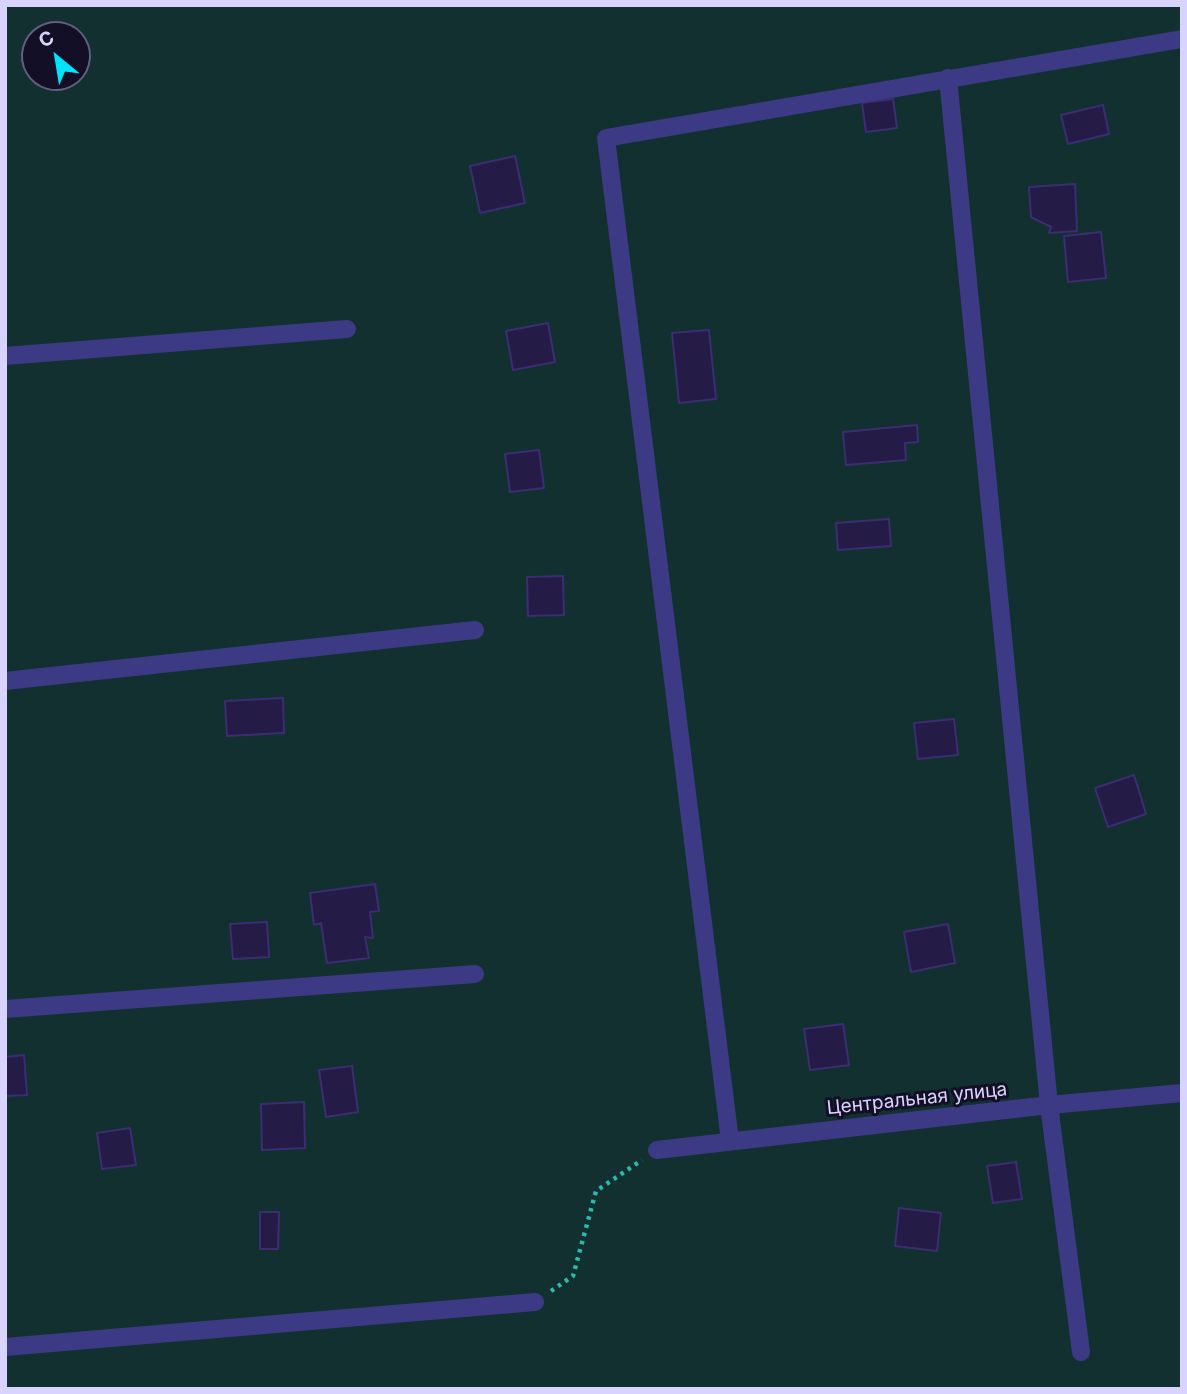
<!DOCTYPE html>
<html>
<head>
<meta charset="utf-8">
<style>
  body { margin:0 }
  #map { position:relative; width:1187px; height:1394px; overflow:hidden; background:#130f26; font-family:Inter,sans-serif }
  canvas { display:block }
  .frame { position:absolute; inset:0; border:7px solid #d9d4ff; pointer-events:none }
  .north { position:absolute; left:21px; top:21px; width:70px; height:70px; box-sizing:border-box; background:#130f26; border:2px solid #625e7d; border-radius:50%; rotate:330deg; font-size:19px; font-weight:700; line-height:28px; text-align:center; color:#d9d4ff }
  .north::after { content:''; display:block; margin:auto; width:24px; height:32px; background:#00e5ff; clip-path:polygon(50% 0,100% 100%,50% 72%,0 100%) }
</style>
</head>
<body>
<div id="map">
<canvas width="1187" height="1394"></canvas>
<div class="frame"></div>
<div class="north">С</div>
</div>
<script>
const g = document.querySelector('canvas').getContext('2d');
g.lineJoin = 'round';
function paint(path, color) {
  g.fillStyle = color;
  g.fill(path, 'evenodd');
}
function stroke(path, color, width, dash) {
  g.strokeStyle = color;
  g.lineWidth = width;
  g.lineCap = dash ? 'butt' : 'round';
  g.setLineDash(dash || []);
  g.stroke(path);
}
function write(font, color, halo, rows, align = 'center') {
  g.font = font + ' Inter,sans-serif';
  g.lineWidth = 6;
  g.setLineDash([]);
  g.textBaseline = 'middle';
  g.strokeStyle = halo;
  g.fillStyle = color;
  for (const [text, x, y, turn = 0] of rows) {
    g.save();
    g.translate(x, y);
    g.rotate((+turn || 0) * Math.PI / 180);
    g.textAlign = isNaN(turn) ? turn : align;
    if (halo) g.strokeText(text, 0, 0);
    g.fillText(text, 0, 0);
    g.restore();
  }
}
paint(new Path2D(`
  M 5,5 L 1182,5 L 1182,1389 L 5,1389 ZM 35,35 L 77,35 L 77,77 L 35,77 Z`), '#12302f');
const building = new Path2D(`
  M 893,99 L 897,128 L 866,132 L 862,103 Z
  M 1103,105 L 1109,134 L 1068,144 L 1061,115 Z
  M 515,156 L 525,203 L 480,213 L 470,166 Z
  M 1075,184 L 1077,231 L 1049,233 L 1051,227 L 1031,217 L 1029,187 Z
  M 1101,232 L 1106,278 L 1068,282 L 1064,236 Z
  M 548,323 L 555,362 L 513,370 L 506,331 Z
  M 709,330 L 716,399 L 679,403 L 672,333 Z
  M 917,425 L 918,442 L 905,443 L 906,460 L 846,465 L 843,432 Z
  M 539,450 L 544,488 L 510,492 L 505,454 Z
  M 889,519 L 891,546 L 838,550 L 836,523 Z
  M 563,576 L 564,615 L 528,616 L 527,577 Z
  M 283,698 L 284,733 L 227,736 L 225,701 Z
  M 954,719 L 958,755 L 918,759 L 914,723 Z
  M 1134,775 L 1146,814 L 1108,827 L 1095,788 Z
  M 375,884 L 379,911 L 370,912 L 373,938 L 365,937 L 369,958 L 327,963 L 321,923 L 314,925 L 310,893 Z
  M 267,922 L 269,957 L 233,959 L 230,924 Z
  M 948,924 L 955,963 L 911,972 L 904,932 Z
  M 843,1024 L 849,1065 L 810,1070 L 804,1029 Z
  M 24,1055 L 27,1095 L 5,1096 L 5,1057 Z
  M 352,1066 L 358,1112 L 326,1117 L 319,1070 Z
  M 304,1102 L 305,1148 L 262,1150 L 261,1104 Z
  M 130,1128 L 136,1165 L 102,1169 L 97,1133 Z
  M 1016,1162 L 1022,1199 L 993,1203 L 987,1166 Z
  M 899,1208 L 941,1213 L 937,1251 L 895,1246 Z
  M 260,1212 L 279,1212 L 278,1249 L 260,1249 Z`);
paint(building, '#241b47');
stroke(building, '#3b2d73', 2);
stroke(new Path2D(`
  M 551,1291 L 573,1276 L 596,1191 L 642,1160`), '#2fb8b0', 4.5, [3.5, 5]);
stroke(new Path2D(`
  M 948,78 L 1049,1105 L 1081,1352
  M 5,356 L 347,329
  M 5,681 L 475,630
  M 5,1009 L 475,974
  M 730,1141 L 606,138 L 1182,39
  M 657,1150 L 1049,1105 L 1182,1093
  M 5,1347 L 535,1302`), '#3d3a85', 18);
write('19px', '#d9d4ff', '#130f26', [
  ["Центральная улица",917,1099,-6]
]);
</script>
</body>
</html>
